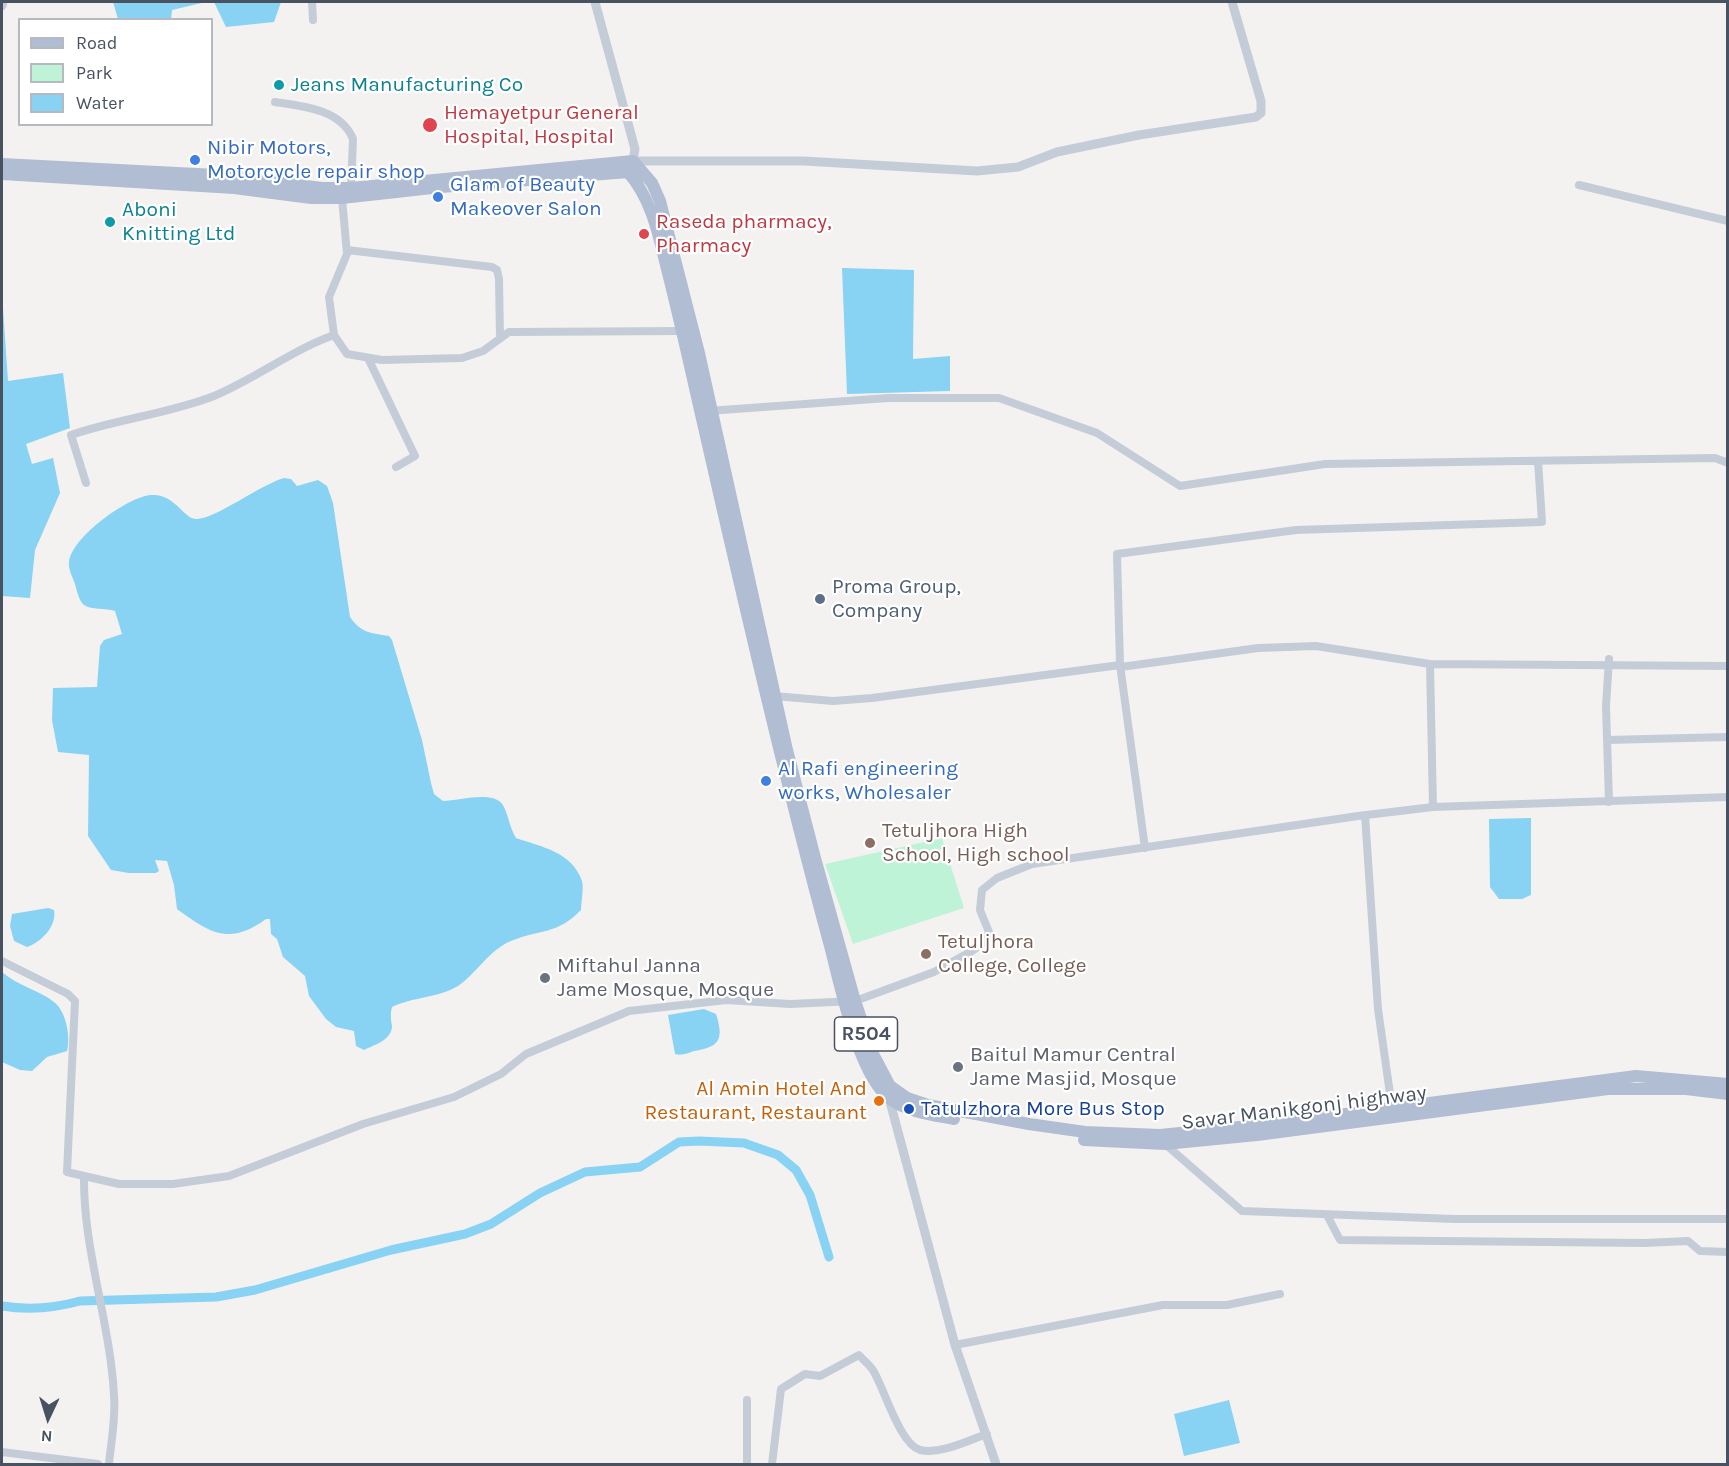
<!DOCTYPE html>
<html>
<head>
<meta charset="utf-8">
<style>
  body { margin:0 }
  #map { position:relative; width:1729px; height:1466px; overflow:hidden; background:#f4f2f1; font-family:Karla,sans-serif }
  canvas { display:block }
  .frame { position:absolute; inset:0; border:3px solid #485261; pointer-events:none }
  .legend { position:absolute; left:18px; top:18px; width:195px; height:108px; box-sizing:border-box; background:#fff; border:2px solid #b6bac0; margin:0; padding:8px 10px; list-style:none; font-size:18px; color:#485261 }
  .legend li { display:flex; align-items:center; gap:12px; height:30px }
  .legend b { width:30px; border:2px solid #b6bac0 }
  .north { position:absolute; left:18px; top:1388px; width:60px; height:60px; -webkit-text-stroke:4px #fff; paint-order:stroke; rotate:184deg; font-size:16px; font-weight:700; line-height:24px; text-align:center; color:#485261 }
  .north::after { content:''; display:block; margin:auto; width:21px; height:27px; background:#485261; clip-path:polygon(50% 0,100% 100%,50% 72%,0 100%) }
</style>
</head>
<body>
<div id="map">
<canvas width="1729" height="1466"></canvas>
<div class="frame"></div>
<ul class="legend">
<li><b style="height:8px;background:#b0bdd2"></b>Road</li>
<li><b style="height:16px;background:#bef3d8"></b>Park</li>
<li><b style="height:16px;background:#88d2f3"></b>Water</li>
</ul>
<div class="north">N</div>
</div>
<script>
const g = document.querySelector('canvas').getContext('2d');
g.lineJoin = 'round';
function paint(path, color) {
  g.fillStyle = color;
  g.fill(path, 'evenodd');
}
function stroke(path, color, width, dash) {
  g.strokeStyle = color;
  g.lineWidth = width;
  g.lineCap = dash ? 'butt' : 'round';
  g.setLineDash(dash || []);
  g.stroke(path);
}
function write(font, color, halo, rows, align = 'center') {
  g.font = font + ' Karla,sans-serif';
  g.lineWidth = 4.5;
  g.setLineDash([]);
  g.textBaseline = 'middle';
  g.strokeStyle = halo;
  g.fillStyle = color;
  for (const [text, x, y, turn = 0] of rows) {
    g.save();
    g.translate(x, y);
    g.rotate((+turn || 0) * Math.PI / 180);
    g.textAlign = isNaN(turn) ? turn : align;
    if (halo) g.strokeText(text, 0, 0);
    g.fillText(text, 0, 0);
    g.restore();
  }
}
paint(new Path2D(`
  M 942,838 L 964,908 L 853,944 L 825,864 Z`), '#bef3d8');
paint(new Path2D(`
  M 113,2 L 206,2 L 172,10 L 171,20 L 118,19 Z
  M 214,2 L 281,2 L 274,22 L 226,27 Z
  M 842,268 L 914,270 L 913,359 L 950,356 L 950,391 L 847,394 Z
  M 2,294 L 8,381 L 63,373 L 70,428 L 26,444 L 32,464 L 53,458 L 60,493 L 35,550 L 30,598 L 2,596 Z
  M 284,478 L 291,479 L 297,486 L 318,480 L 327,486 L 333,503 L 350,617 C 361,633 371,633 389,636 L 392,640 L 422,740 L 431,783 L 434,794 L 443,801 C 459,801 496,789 504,807 C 509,818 510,828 516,838 C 542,847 572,852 582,881 C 584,889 581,902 581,910 C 557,935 540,929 511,941 C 489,950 477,973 458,986 C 438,998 412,997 392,1007 C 390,1015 391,1019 392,1026 C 392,1040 374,1045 364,1050 L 356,1046 L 354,1031 L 336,1027 L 326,1019 L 309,996 L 305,976 L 283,957 L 277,939 L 271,934 L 270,919 L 266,919 C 229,946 210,933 177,909 L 174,885 L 167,861 L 155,860 L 159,871 L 156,873 L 129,873 L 111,870 L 88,836 L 89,755 L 58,752 L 52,720 L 53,688 L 97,687 L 100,646 L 104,640 L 122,634 L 115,611 C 106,608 91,610 84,605 C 79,601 77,591 75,584 C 73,578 68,569 69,562 C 72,537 127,497 151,495 C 175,493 184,520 197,519 C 215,519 260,485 284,478 Z
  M 1531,818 L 1531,895 L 1522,899 L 1499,899 L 1490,887 L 1489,819 Z
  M 48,908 L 54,910 C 57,927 41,942 27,947 L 14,941 L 10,926 L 12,914 Z
  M 2,972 C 18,986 39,990 54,1002 C 66,1011 71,1037 67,1051 L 47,1057 L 32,1071 L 20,1070 L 2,1062 Z
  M 704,1009 L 716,1014 C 724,1039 720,1047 694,1051 C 688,1053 682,1056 675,1054 L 668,1015 Z
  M 1229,1400 L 1240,1443 L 1184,1456 L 1174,1414 Z`), '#88d2f3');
stroke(new Path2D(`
  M 2,1306 C 27,1310 55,1308 80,1301 L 216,1297 L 255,1290 L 391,1250 L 465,1234 L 491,1224 L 540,1193 L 585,1172 L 640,1167 L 679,1142 L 699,1141 L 744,1143 L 778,1155 L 796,1170 L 810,1195 L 829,1257`), '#88d2f3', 9);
stroke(new Path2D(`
  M 312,2 L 313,20
  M 275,102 C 302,106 341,109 353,139 L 351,188
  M 1579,185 L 1728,221
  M 347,250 L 492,267 L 497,270 L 499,279 L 500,338
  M 334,335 L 329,297 L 347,254 L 342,198
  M 368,358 L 415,456 L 396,467
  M 708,411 L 888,398 L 999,398 L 1097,433 L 1180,486 L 1325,464 L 1715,458 L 1728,463
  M 86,483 L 71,435 C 117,419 168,414 214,396 C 255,379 292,350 334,335 L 347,354 L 382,360 L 462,358 L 483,351 L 509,332 L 683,331
  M 1121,667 L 1258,648 L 1316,646 L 1430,664
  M 774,696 L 833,701 L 872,698 L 1120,665
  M 1607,740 L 1728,737
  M 1609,802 L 1606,706 L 1609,659
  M 1433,807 L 1430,664 L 1728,666
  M 1365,815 L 1378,1009 L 1392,1108
  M 1145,848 L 1120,665 L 1117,554 L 1296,530 L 1542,522 L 1538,461
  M 2,961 L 68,994 L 75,1001 L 67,1172 L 84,1176 C 83,1250 110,1321 114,1395 C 116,1418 111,1442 109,1464
  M 1165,1144 L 1242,1211 L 1454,1219 L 1728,1219
  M 84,1176 L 119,1184 L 173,1184 L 229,1176 L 363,1124 L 454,1097 L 501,1074 L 526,1054 L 629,1011 L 726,1000 L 790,1004 L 855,1001 L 934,972 L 972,951 L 985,941 L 989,932 L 980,910 L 982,890 L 997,878 L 1032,864 L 1358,816 L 1433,807 L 1728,797
  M 1327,1215 L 1340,1240 L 1644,1243 L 1688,1241 L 1700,1251 L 1728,1252
  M 955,1345 L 1163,1305 L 1227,1305 L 1280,1294
  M 2,1452 L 98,1464
  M 747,1464 L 747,1400
  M 772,1464 L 781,1389 L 805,1374 L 820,1376 L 859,1355 C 864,1361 871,1366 874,1372 C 885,1391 900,1444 920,1450 C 940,1455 969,1440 987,1434`), '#c4ccd7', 8);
stroke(new Path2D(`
  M 595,2 L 635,149 L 633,161 L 804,161 L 977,171 L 1018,167 L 1057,152 L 1139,135 L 1256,117 L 1261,113 L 1261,101 L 1232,2
  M 2,6 L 3,2
  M 889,1098 L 955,1345 L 996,1464`), '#c4ccd7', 9);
stroke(new Path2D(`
  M 2,164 L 216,175 L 322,188 L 351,188 L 633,161 L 652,183 L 660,201 L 699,353 L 787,750 L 815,858 L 855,1001 L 873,1054 L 890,1086 L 907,1098 L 928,1105 L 1029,1124 L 1085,1132 L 1160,1135 L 1269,1124 L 1636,1076 L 1728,1084
  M 628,172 C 654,202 659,239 669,277 C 683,333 695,389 708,445 C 746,612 785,780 830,946 C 840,984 858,1075 890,1099 C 907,1112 934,1115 954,1119
  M 2,174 L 234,188 L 311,198 L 342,198 L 441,187 L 628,172
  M 1084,1140 L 1165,1144 L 1257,1135 L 1608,1089 L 1686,1089 L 1728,1094`), '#b0bdd2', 12);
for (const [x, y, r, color] of [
  [279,85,6,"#0f9aa8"],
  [430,125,8,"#e0444e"],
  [195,160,6,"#3f7fe0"],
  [438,197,6,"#3f7fe0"],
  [110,222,6,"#0f9aa8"],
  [644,234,6,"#e0444e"],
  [820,599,6,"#5c6f8a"],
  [766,781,6,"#3f7fe0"],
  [870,843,6,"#8d6e63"],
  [926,954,6,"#8d6e63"],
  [545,978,6,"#6b7280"],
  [958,1067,6,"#6b7280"],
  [879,1101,6,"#e8710a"],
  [909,1109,6,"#1a4fb4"]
]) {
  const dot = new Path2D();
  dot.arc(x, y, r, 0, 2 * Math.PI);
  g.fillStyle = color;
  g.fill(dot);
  stroke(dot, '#fff', 2);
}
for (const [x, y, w] of [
  [866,1034,63]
]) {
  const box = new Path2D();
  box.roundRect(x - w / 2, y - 17, w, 34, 4.5);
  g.fillStyle = '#fff';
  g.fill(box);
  stroke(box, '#485261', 1.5);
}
write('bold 20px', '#485261', null, [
  ["R504",866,1034]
]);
write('21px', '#0d838f', '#fff', [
  ["Jeans Manufacturing Co",291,85],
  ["Aboni",122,210],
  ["Knitting Ltd",122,234]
], 'left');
write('21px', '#be3a42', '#fff', [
  ["Hemayetpur General",444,113],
  ["Hospital, Hospital",444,137],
  ["Raseda pharmacy,",656,222],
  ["Pharmacy",656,246]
], 'left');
write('21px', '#366cbe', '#fff', [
  ["Nibir Motors,",207,148],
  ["Motorcycle repair shop",207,172],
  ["Glam of Beauty",450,185],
  ["Makeover Salon",450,209],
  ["Al Rafi engineering",778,769],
  ["works, Wholesaler",778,793]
], 'left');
write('21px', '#4e5e75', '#fff', [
  ["Proma Group,",832,587],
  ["Company",832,611]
], 'left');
write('21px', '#785e54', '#fff', [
  ["Tetuljhora High",882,831],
  ["School, High school",882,855],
  ["Tetuljhora",938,942],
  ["College, College",938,966]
], 'left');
write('21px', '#5b616d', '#fff', [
  ["Miftahul Janna",557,966],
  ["Jame Mosque, Mosque",557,990],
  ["Baitul Mamur Central",970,1055],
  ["Jame Masjid, Mosque",970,1079]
], 'left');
write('21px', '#c56008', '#fff', [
  ["Al Amin Hotel And",867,1089],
  ["Restaurant, Restaurant",867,1113]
], 'right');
write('21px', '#485261', '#fff', [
  ["Savar Manikgonj highway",1304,1108,-7]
]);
write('21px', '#164399', '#fff', [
  ["Tatulzhora More Bus Stop",921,1109]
], 'left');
</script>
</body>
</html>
